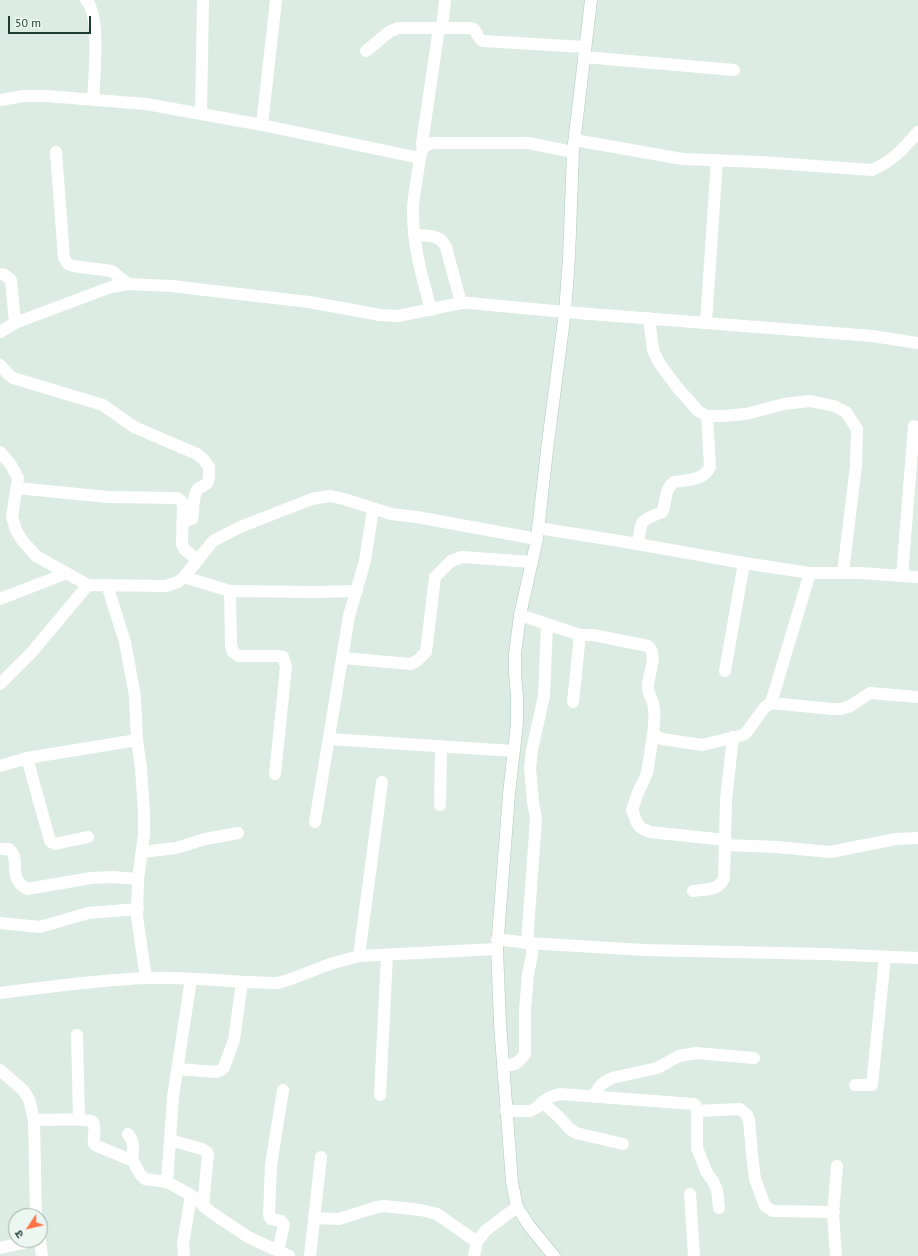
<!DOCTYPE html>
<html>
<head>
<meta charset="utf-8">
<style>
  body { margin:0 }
  #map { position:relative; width:918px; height:1256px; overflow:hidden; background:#dcebe4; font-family:"PT Sans","Noto Sans Devanagari",sans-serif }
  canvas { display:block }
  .north { position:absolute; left:8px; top:1208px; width:40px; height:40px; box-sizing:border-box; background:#edf7f2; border:1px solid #9aaca6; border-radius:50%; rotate:235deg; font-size:11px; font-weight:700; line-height:16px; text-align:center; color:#1d3b33 }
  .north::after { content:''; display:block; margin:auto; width:14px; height:18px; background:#ff7446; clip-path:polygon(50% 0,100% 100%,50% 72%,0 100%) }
  .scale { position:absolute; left:8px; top:16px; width:83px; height:18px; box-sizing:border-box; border:2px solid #1d3b33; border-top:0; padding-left:5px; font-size:12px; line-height:14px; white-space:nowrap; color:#1d3b33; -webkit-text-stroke:3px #edf7f2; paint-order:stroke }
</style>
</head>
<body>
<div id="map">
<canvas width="918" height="1256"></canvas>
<div class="north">उ</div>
<div class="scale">50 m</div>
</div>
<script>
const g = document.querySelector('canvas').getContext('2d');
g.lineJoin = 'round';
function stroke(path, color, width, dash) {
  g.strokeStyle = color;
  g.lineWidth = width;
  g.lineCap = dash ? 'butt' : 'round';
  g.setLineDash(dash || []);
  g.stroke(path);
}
const secondary = new Path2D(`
  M 554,1256 L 530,1227 L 517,1207 L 512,1182 L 500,1024 L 497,949 L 509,794 L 517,723 L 517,697 L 515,673 L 515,654 L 520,615 L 537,539 L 547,450 L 565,312 L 569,258 L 573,152 L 591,0`);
stroke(secondary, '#aecbc1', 13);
stroke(new Path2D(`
  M 86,0 C 101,15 94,79 93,100
  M 442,28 L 445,0
  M 366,51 L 389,32 L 398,28 L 470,28 L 474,29 L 480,39 L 483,41 L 585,47
  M 584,57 L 734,70
  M 0,100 L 23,96 L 46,96 L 146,104 L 262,125 L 420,158 C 422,149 423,145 433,143 L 528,143 L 573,152
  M 201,114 L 203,0
  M 262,125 L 276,0
  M 575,140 L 682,159 L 761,162 L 872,170 C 892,162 904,148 918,132
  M 423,148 L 422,143 L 439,28
  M 56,152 L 64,258 L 68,264 L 73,266 L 112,271 L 128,284
  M 420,158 C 418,174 414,191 413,207 C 412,242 422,277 431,310
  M 414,235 C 427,236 440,234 446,247 L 461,303
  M 0,274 L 5,275 L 11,280 L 15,323
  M 649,318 L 653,350 L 659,363 L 677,387 L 698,411 L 707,416 L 723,416 L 746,414 L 784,404 L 810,401 L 834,406 L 846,412 L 857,429 L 856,465 L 843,573
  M 706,322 L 717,160
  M 0,332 L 15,323 L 111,287 L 128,284 L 172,286 L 222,292 L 309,302 L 380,315 L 398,316 L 461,303 L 469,303 L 565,312 L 872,336 L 918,343
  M 0,365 L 8,374 L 13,378 L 103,405 L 134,427 L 197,454 L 204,460 L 209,467 C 209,472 210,483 205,485 C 202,487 199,487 197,490 C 192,499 194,511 192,519 L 182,521
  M 0,452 L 11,465 L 18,478 L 12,517 L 16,530 L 22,540 L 36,556 L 88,585
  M 17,488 L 108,497 L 177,498 L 182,502 L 183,505 L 182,545 L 185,550 L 198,560
  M 538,528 L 626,542 L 744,563 L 810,573 L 860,573 L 918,577
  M 638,544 C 642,519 638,522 662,512 C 667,502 664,489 674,482 C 687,480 703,481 710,467 L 707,416
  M 902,576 L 914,426
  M 184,577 L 230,591 L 315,592 L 357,591
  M 107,585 L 125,642 L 135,696 L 137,740 L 141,768 L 144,814 L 144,834 L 138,879 L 137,917 L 146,978
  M 230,591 L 231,646 L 233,652 L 239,656 L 278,656 L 283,657 L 286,667 L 275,774
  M 0,599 L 67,573
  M 520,615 L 580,635 L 593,635 L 648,646 C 658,655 649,673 648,685 C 647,692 651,697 653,703 C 656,714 654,725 653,735 L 662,739 L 702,745 L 743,735 L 746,733 L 765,707 L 771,703 L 832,709 L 841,709 L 850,706 L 870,693 L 918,697
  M 342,658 L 411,664 L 418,660 L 426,652 L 435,577 L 451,561 L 462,557 L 532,562
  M 725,671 L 744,563
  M 0,684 L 32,652 L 88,585 L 166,586 L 178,582 L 184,577 L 213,541 L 240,527 L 312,499 L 330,496 L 344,499 L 391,514 L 417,517 L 537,539
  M 573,702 L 580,635
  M 771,703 L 810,573
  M 653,735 L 647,773 L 637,795 L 632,810 L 637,823 L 641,828 L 650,832 L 726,840
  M 329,739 L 513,751
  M 27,758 L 50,841 L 55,844 L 88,837
  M 0,766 L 27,758 L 137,740
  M 440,805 L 441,746
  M 315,822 L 349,616 L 365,561 L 373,509
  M 725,845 L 777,847 L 830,852 L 896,839 L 918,838
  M 0,849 L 9,849 C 22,860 6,877 27,889 L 91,878 L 113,877 L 138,879
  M 142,852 L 176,848 L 205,839 L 238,833
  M 693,891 C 706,889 719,891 724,878 L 726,800 L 733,737
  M 0,923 L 40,927 L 88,913 L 138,909
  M 527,943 L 536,819 L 533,802 L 530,768 L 532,750 L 544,696 L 547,624
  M 359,956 L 382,782
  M 0,993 C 48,987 97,980 146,978 C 190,976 234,983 278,983 L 291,979 L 330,964 L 359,956 L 497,949
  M 77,1035 L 79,1120
  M 503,1066 L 515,1064 L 520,1060 L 525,1054 L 525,1011 L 528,974 L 532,955 L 532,943
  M 178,1069 L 216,1072 L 221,1070 L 224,1067 L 234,1040 L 242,982
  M 0,1070 L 23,1090 L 29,1099 L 34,1120 L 36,1216
  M 855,1085 L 872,1085 L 885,957
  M 380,1095 L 387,955
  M 594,1097 L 599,1087 L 603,1083 L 612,1078 L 657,1068 L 679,1056 L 696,1053 L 754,1058
  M 542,1102 L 558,1116 L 570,1129 L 576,1133 L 623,1144
  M 506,1111 L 530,1111 L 538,1107 L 542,1102 L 550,1097 L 560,1094 L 694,1104 L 696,1106 L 697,1111 L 697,1148 L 707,1173 L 713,1181 L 717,1190 L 719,1208
  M 697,1111 L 740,1109 L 747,1115 L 749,1120 L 752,1153 L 755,1179 L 765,1206 L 773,1211 L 834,1212
  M 34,1120 C 42,1120 90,1118 93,1122 C 96,1126 93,1139 94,1144 L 97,1146 L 133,1161 L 140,1174 L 145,1179 L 167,1182 L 191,1195 L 212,1213 L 248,1237 L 289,1256
  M 128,1134 C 135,1143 133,1149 132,1160
  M 170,1140 L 202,1149 L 207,1152 L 208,1155 L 203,1206
  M 167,1182 L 173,1097 L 191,979
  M 690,1194 L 694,1256
  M 314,1218 L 339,1219 L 377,1207 L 384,1206 L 421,1210 L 437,1214 L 477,1242
  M 40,1240 L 42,1256
  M 0,1248 L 38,1240
  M 278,1251 L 284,1225 L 281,1221 L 271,1219 L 269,1215 L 271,1165 L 283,1090
  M 184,1256 L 183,1244 L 191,1195
  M 310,1256 L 321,1157
  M 836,1256 L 833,1214 L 837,1166`), '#fff', 12);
stroke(new Path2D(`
  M 497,939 L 527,943 L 644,950 L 824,954 L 918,958
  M 474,1256 L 477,1242 L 485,1231 L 517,1207`), '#fff', 12);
stroke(secondary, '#fff', 12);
</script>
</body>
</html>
